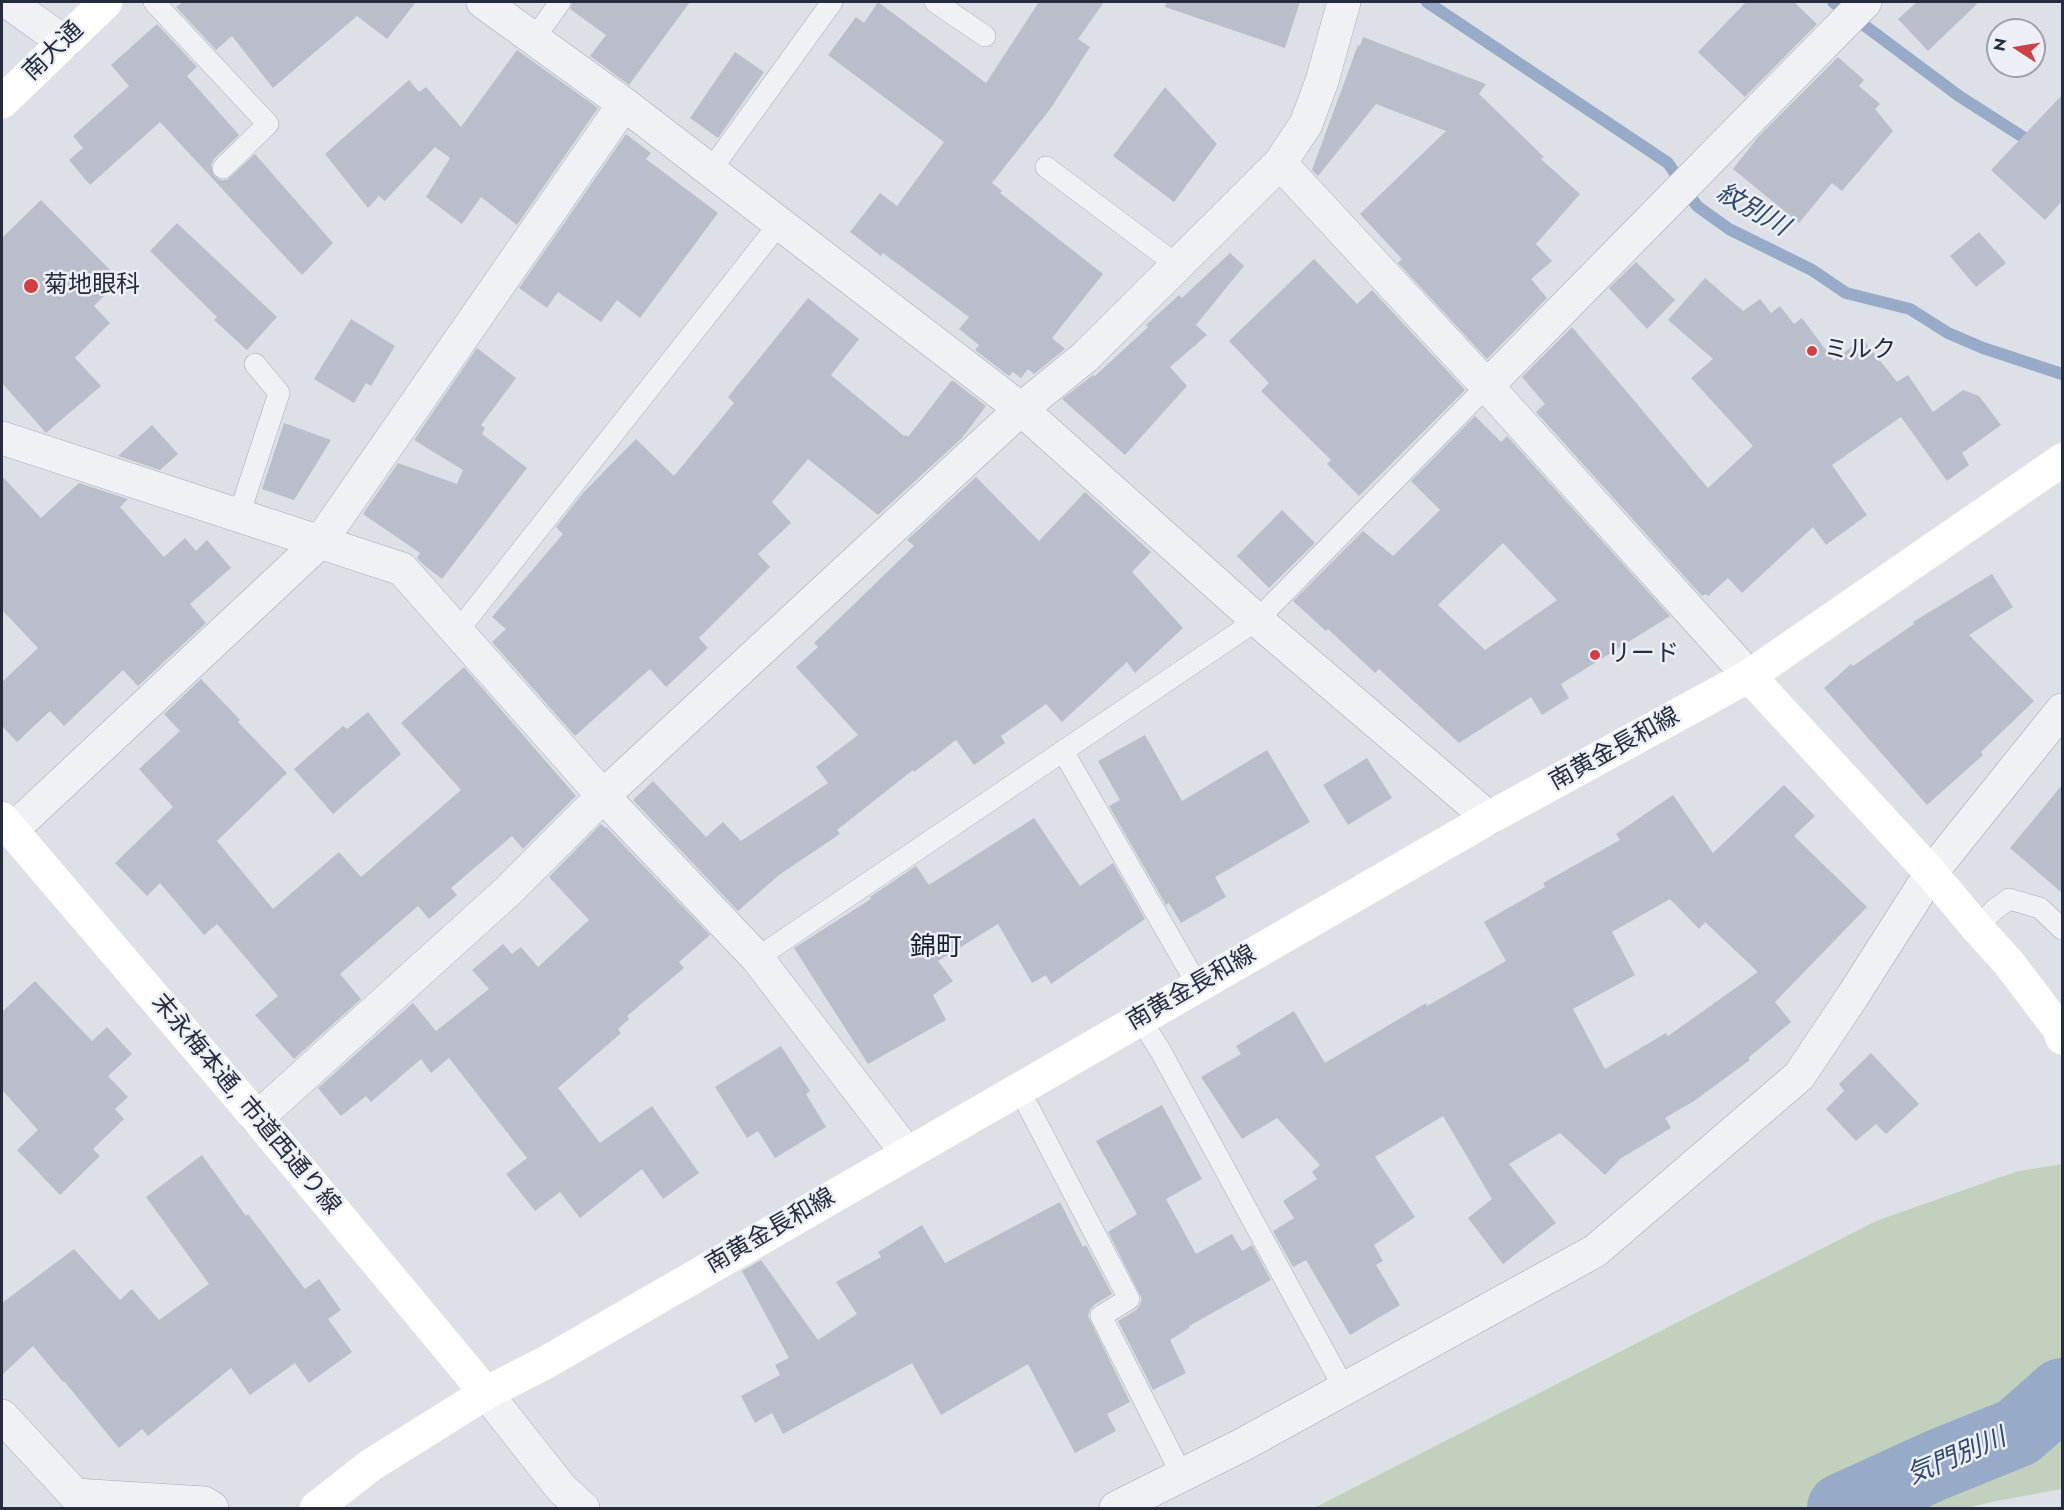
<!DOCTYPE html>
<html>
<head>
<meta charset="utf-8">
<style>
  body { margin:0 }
  #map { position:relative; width:2064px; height:1510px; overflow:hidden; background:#dde0e7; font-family:Jost,sans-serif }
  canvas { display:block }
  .frame { position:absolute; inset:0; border:3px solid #262c3e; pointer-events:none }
  .north { position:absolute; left:1986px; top:18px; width:60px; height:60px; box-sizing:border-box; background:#eceff5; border:2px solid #9da1ac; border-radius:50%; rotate:282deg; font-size:16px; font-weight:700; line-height:24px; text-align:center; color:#262c3e }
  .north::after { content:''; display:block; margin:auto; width:21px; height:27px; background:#cf3f46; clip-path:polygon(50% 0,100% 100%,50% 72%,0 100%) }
</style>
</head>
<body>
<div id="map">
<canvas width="2064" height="1510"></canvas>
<div class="frame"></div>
<div class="north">N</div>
</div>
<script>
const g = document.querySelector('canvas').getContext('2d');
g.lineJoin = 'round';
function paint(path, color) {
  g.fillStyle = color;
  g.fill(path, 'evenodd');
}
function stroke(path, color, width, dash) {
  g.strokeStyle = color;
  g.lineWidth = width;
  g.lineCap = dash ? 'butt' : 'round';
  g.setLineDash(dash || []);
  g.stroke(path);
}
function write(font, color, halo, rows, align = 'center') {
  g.font = font + ' Jost,"Noto Sans JP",sans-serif';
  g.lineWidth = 5;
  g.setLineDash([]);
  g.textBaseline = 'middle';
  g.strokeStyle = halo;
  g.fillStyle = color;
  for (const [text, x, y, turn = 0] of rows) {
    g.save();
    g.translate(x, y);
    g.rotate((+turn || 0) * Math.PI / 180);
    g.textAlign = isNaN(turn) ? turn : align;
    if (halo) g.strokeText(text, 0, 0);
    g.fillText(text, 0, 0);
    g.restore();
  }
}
paint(new Path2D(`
  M 2062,1164 L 2062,1489 L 1996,1501 L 1966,1508 L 1314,1508 L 1876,1221 L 2015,1172 Z`), '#c1d1be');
stroke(new Path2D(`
  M 1427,2 L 1668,163 L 1697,206 L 1729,229 L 1812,270 L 1846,293 L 1910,309 L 1948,333 L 1983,348 L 2062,374
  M 1833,2 L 1959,96 L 2062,162
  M 2018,1432 L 2062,1429`), '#97aac8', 12);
stroke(new Path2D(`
  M 1842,1508 L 1934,1466 L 2018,1432 L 2062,1393`), '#97aac8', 70);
paint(new Path2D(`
  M 183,2 L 416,2 L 387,39 L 357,16 L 273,88 L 232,36 L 216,50 L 176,7 Z
  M 572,2 L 690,2 L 629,85 L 590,56 L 606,35 L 570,9 Z
  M 878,2 L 986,83 L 1039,2 L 1104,2 L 1078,39 L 1090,47 L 1051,108 L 992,183 L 1002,191 L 1000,193 L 1103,274 L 1052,338 L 1065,349 L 1034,374 L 1028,369 L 1021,378 L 1013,372 L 1009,376 L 975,350 L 979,345 L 959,329 L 969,317 L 883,253 L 881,256 L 850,232 L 880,193 L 897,206 L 944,142 L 828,55 L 856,17 L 864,23 Z
  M 1166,2 L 1300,2 L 1285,48 L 1165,7 Z
  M 1746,2 L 1794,2 L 1817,24 L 1745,97 L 1698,52 Z
  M 1917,2 L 1979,2 L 1928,51 L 1898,19 Z
  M 157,24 L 197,67 L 187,76 L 239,135 L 214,159 L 211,165 L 214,176 L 220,180 L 227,180 L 255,154 L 333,243 L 302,275 L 160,122 L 90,185 L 69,160 L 83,148 L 73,136 L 129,86 L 111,65 Z
  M 1363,37 L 1486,84 L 1479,94 L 1544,157 L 1541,159 L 1580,194 L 1536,244 L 1552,261 L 1531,279 L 1547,298 L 1487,359 L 1398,263 L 1402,259 L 1360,214 L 1446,131 L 1376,104 L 1318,176 L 1312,170 L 1358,45 L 1360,46 Z
  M 517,50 L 598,108 L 517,225 L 481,197 L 462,224 L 426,197 L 450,158 L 435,147 L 385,201 L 379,196 L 368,208 L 325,154 L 409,80 L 419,92 L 426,87 L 461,127 Z
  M 735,52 L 764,72 L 718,138 L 690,118 Z
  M 1838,57 L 1864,80 L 1859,86 L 1880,104 L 1875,109 L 1893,131 L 1842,191 L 1832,183 L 1799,223 L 1733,169 L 1759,136 Z
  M 1165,87 L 1217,144 L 1174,202 L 1113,156 Z
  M 2062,95 L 2062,201 L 2045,220 L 1991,170 Z
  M 626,134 L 651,153 L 646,159 L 718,213 L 640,318 L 617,300 L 601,322 L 558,292 L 547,308 L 519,288 Z
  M 41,200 L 120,280 L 94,306 L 110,323 L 75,358 L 101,386 L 46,433 L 2,383 L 2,238 Z
  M 177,223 L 277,317 L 247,350 L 214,320 L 217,317 L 150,251 Z
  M 1979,232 L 2006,263 L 1976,287 L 1950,256 Z
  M 1230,253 L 1244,266 L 1196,325 L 1207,335 L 1170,367 L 1187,386 L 1125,455 L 1062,399 L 1093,375 L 1095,376 L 1148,327 L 1146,325 L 1179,295 L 1182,298 Z
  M 1314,259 L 1357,304 L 1372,290 L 1465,390 L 1359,496 L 1327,464 L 1331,460 L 1261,391 L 1269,383 L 1229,341 Z
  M 1636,262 L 1675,300 L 1647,329 L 1609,288 Z
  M 1705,278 L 1743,311 L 1760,299 L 1771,313 L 1780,306 L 1794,324 L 1802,318 L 1834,361 L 1862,338 L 1897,382 L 1908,375 L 1933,412 L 1963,390 L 1979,396 L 2001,425 L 1962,453 L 1969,465 L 1947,481 L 1901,417 L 1832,465 L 1867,515 L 1826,545 L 1813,527 L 1742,593 L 1728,578 L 1708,596 L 1706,594 L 1702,596 L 1536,412 L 1545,404 L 1522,377 L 1572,327 L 1708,488 L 1753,446 L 1691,378 L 1713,359 L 1668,320 Z
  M 808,298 L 859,339 L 831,375 L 904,436 L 906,435 L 908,437 L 952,380 L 986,406 L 962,438 L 878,515 L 808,459 L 772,502 L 791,523 L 758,554 L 770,567 L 699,638 L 708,648 L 666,687 L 650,669 L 575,736 L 492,642 L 506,629 L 492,617 L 563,534 L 556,527 L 583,493 L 636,439 L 674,476 L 734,403 L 728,397 Z
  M 351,319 L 395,346 L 371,386 L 366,383 L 354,403 L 314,379 Z
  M 477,348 L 516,378 L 481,425 L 485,428 L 482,434 L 527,468 L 442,579 L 425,566 L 417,558 L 420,553 L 363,514 L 398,463 L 457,484 L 463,470 L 414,440 Z
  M 1475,416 L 1501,442 L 1507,436 L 1670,616 L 1561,684 L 1569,698 L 1542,715 L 1531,697 L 1459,743 L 1379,669 L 1375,673 L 1328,629 L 1326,631 L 1293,601 L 1363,531 L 1393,556 L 1440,510 L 1411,481 ZM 1503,543 L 1557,600 L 1485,650 L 1438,605 Z
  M 284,423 L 331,440 L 294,500 L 262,489 Z
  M 152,425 L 178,454 L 160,470 L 118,456 Z
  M 2,476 L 41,518 L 79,483 L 128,499 L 120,507 L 164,557 L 185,538 L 196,551 L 207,540 L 231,568 L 190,604 L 206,623 L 138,686 L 123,670 L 64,726 L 50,711 L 17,742 L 2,726 L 2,682 L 38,648 L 2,610 Z
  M 976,477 L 1039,541 L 1085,492 L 1151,552 L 1132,572 L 1183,628 L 1135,673 L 1127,662 L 1062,722 L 1046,704 L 1001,736 L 1005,743 L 974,765 L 956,740 L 914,772 L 913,770 L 837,830 L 840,834 L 779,875 L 738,911 L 633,800 L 653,781 L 706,837 L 723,822 L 741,841 L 828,783 L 816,767 L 858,735 L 796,667 L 818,647 L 814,643 L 914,546 L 907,540 Z
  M 1282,510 L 1315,543 L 1269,588 L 1237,556 Z
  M 1992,574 L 2013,607 L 1969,635 L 2034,701 L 1981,752 L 1983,755 L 1927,805 L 1824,688 L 1851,664 L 1853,666 L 1914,624 L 1913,622 Z
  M 464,667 L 576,796 L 523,849 L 512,836 L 451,888 L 457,895 L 429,919 L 418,906 L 340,974 L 361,999 L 294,1059 L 255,1015 L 278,996 L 217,924 L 204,935 L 160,883 L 147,896 L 115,863 L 173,807 L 139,769 L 180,731 L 164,714 L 201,679 L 240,720 L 238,722 L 287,773 L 217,841 L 273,909 L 339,852 L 361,877 L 461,790 L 401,723 Z
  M 368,712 L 401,754 L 333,814 L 294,769 L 343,726 L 347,729 Z
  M 1145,735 L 1182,801 L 1267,750 L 1310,822 L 1215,877 L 1226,897 L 1181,923 L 1169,903 L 1166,905 L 1109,806 L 1120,800 L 1098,761 Z
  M 1367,758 L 1392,798 L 1348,825 L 1323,785 Z
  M 1784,785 L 1815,816 L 1794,836 L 1867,907 L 1775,1002 L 1791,1022 L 1748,1058 L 1750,1060 L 1694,1101 L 1665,1118 L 1671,1128 L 1620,1159 L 1605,1175 L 1560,1133 L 1509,1164 L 1556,1223 L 1503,1264 L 1468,1218 L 1492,1199 L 1443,1116 L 1375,1157 L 1415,1217 L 1374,1245 L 1383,1261 L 1376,1265 L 1400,1305 L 1350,1335 L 1306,1260 L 1293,1267 L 1273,1231 L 1294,1218 L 1283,1201 L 1317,1179 L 1312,1172 L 1320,1165 L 1277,1118 L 1242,1139 L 1201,1077 L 1241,1054 L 1236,1046 L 1294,1011 L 1325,1063 L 1426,1003 L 1427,1006 L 1506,961 L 1484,922 L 1545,887 L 1543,883 L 1620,840 L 1616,834 L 1673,795 L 1713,853 ZM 1670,899 L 1699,929 L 1705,922 L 1758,972 L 1668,1036 L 1666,1033 L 1605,1069 L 1573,1009 L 1635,975 L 1612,932 Z
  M 2062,785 L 2062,893 L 2010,848 Z
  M 1034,818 L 1080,886 L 1113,863 L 1145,919 L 1051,984 L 1046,975 L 1032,983 L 998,924 L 938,961 L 953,981 L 933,995 L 946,1020 L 868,1064 L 794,948 L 871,899 L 870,897 L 916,866 L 929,885 Z
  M 601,824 L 605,828 L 606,827 L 710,935 L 679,962 L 684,968 L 627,1016 L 629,1019 L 618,1029 L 621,1033 L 558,1088 L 600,1143 L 652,1106 L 699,1173 L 663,1199 L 642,1169 L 580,1218 L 560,1192 L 535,1211 L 506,1174 L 527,1158 L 449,1058 L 431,1073 L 421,1059 L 371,1102 L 366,1096 L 341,1116 L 318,1088 L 413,1003 L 436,1031 L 489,989 L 472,970 L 503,944 L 512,954 L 521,947 L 538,967 L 589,920 L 549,877 Z
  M 35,981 L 92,1041 L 107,1027 L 132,1054 L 108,1076 L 128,1097 L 115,1109 L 124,1119 L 93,1149 L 100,1156 L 60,1195 L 17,1150 L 38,1130 L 2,1090 L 2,1012 Z
  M 781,1046 L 810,1091 L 806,1094 L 826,1127 L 775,1158 L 758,1131 L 747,1138 L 715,1087 Z
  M 1871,1053 L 1919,1104 L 1886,1134 L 1876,1124 L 1856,1141 L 1826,1109 L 1844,1091 L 1839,1084 Z
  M 1162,1105 L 1202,1179 L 1166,1199 L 1196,1254 L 1232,1234 L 1242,1251 L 1252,1245 L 1271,1280 L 1189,1326 L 1189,1328 L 1170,1340 L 1186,1373 L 1153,1390 L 1118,1321 L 1136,1310 L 1140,1305 L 1142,1299 L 1108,1232 L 1137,1214 L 1096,1141 Z
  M 202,1155 L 246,1216 L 248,1214 L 305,1289 L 319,1279 L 341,1310 L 328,1319 L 352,1352 L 309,1383 L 295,1363 L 250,1395 L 231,1368 L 148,1436 L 142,1429 L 119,1448 L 64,1381 L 63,1382 L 33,1346 L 2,1375 L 2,1303 L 74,1249 L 120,1300 L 132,1289 L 159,1320 L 209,1284 L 146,1197 Z
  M 1060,1202 L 1083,1247 L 1086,1245 L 1112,1294 L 1094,1305 L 1090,1310 L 1088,1316 L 1130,1402 L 1107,1414 L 1116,1431 L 1075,1453 L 1028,1364 L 941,1415 L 912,1363 L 783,1434 L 772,1413 L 755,1423 L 741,1396 L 780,1375 L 775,1365 L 789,1358 L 742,1271 L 761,1260 L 818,1340 L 857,1314 L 836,1282 L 881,1257 L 878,1252 L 922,1225 L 945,1263 Z`), '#babeca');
const lane = new Path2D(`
  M 154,2 L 268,124 L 223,168
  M 935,2 L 985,36
  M 534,39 L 560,2
  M 1046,167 L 1177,265
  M 710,171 L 832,2
  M 239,515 L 279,393 L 255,364
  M 457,632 L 779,224
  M 1063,751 L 1198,986
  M 1977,928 L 1994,910 L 2009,899 L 2040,908 L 2062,929
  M 757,958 L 1257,620 L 1487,386
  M 1140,1019 L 1160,1050 L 1344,1388
  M 1019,1089 L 1129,1299 L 1101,1316 L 1182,1475`);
const street = new Path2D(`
  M 8,2 L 64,42
  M 483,2 L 624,104 L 1021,409 L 1257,620 L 1489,818
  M 1280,163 L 1487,386 L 1749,676
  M 1487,386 L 1865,2
  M 2,438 L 402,569 L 603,796 L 757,958 L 907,1153
  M 11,831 L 320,542 L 624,104
  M 257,1118 L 508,891 L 603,796 L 1021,409 L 1085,357 L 1280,163 L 1306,124 L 1322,81 L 1344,2
  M 486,1393 L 562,1489 L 583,1508
  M 2,1416 L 75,1495 L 204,1503 L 212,1508
  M 1116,1508 L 1242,1445 L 1595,1251 L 1799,1076 L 1852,997 L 1931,873 L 2062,710`);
stroke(lane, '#a6aab4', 22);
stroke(street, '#a6aab4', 34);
stroke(lane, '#eff1f5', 21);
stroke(street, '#eff1f5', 33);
stroke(new Path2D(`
  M 2,102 L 106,2
  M 1749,676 L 1931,873 L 1977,928 L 2008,962 L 2059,1029 L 2062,1038
  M 2,819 L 257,1118 L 486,1393
  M 316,1508 L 371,1465 L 486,1393 L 545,1363 L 1489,818 L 1749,676 L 2062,460`), '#fff', 33);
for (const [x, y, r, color] of [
  [31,286,8,"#cf3f46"],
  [1812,351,6,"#cf3f46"],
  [1595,655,6,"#cf3f46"]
]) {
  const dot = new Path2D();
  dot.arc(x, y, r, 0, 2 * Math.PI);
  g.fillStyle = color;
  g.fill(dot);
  stroke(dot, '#eceff5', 2);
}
write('24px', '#262c3e', '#eceff5', [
  ["南大通",54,52,-44],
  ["南黄金長和線",1615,750,-29],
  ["南黄金長和線",1192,989,-30],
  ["末永梅本通, 市道西通り線",245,1105,50],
  ["南黄金長和線",771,1232,-30]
]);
write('24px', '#262c3e', '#eceff5', [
  ["菊地眼科",44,286],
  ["ミルク",1824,351],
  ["リード",1607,655]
], 'left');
write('italic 26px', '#304772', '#eceff5', [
  ["紋別川",1752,211,30],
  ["気門別川",1957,1458,-23]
]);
write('26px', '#191e2e', '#eceff5', [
  ["錦町",936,949]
]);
</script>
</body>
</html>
